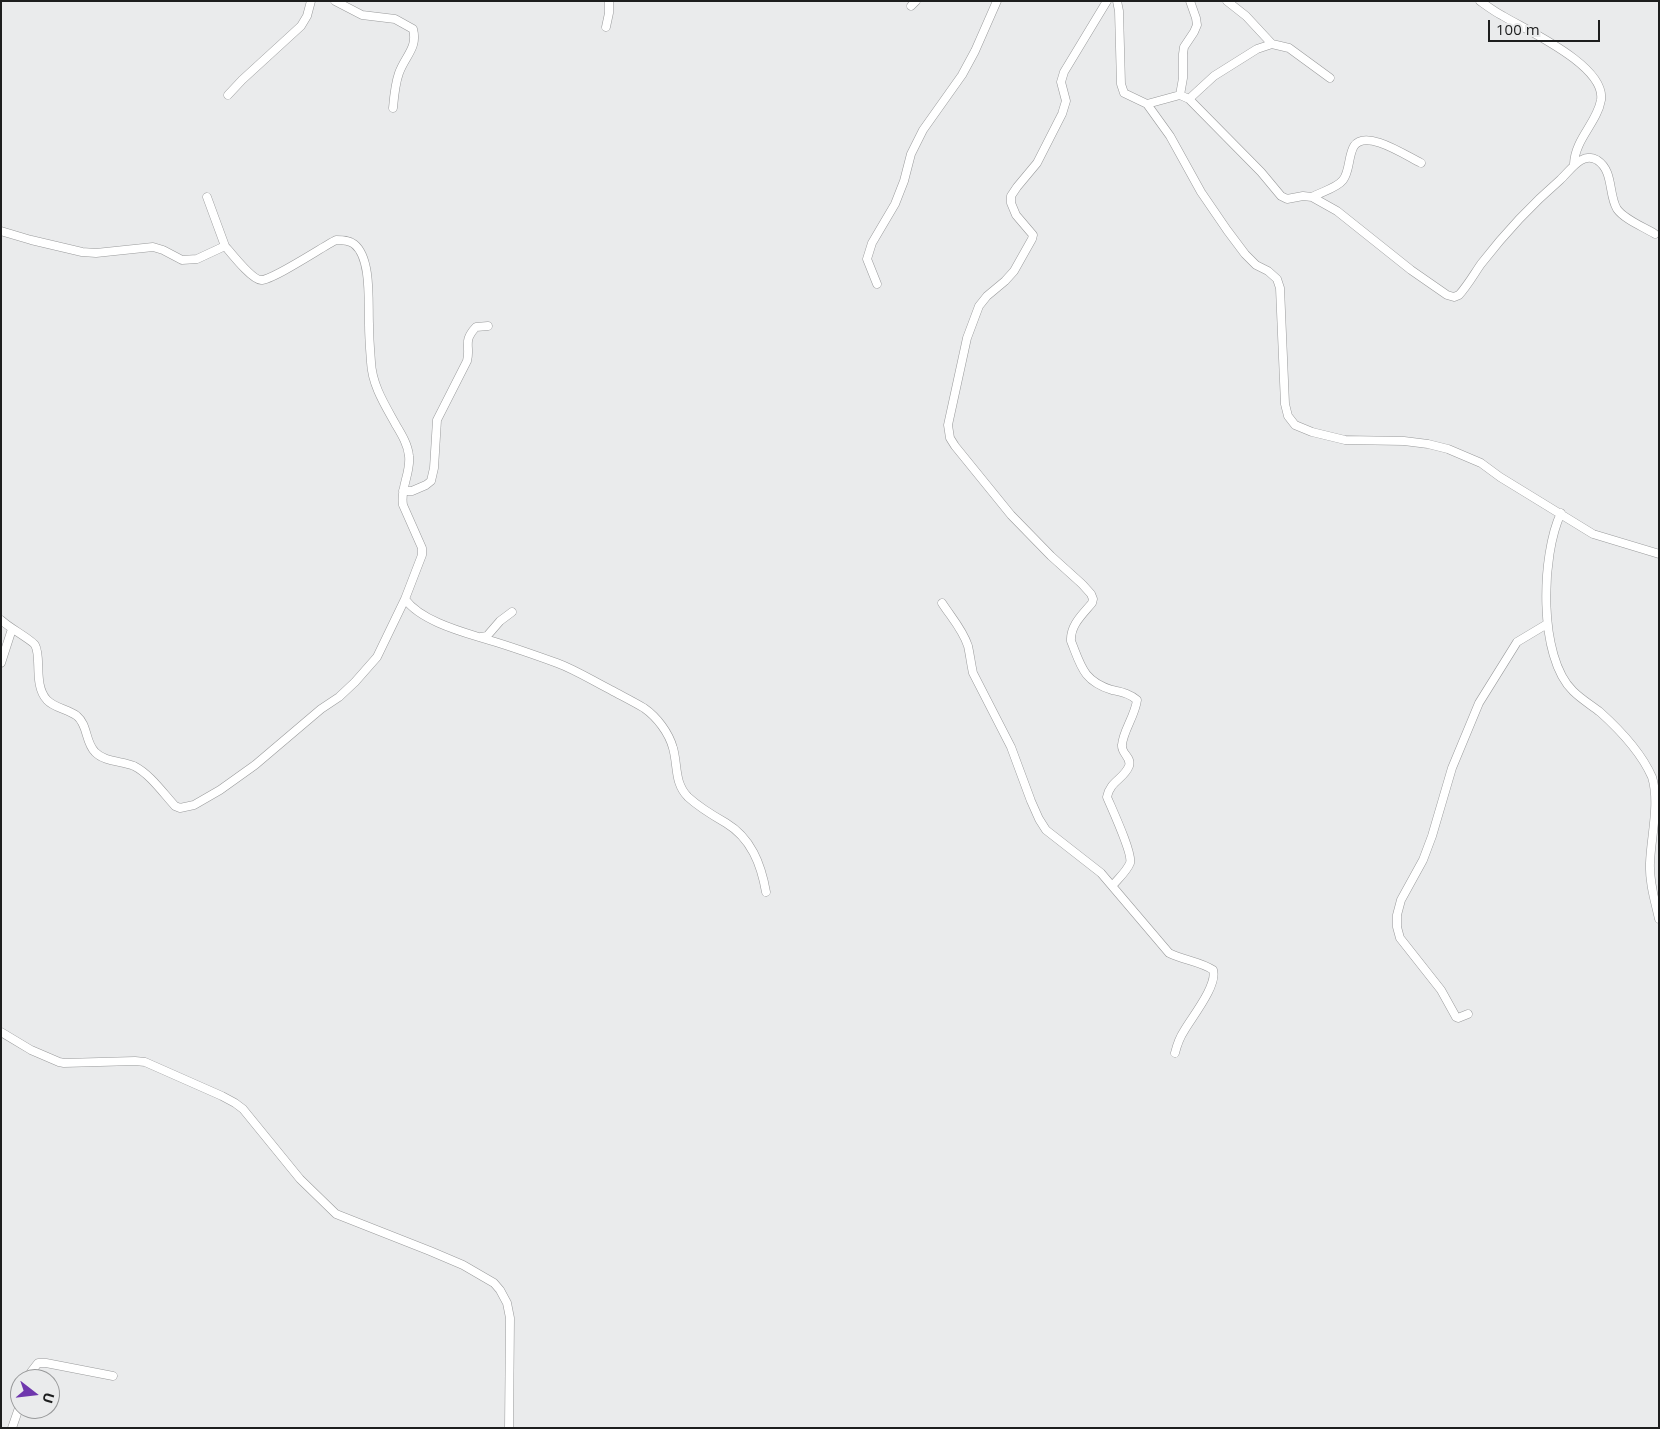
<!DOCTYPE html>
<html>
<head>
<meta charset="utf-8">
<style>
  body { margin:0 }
  #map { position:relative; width:1660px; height:1429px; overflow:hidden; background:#eaebec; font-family:"Open Sans",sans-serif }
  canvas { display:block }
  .frame { position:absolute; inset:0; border:2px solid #1d1e1e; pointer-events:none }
  .north { position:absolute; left:10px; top:1369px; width:50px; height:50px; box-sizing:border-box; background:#eaebec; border:1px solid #98999a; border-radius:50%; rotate:106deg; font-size:14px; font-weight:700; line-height:20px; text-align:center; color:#1d1e1e }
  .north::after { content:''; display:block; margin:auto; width:18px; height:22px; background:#6f37ad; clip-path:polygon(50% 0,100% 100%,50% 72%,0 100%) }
  .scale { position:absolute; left:1488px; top:20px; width:112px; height:22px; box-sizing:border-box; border:2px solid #1d1e1e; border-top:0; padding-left:6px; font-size:15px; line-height:18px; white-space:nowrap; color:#1d1e1e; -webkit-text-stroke:4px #eaebec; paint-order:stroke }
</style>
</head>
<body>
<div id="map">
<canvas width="1660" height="1429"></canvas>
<div class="frame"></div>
<div class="north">U</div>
<div class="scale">100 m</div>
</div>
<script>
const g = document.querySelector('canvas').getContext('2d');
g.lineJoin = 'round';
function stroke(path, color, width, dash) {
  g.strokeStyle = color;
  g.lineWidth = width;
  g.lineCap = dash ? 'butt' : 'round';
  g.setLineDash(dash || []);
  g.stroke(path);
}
const minor = new Path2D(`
  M 335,1 L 362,15 L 395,19 L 413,29 C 418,48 405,56 399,73 C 395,84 394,96 393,108
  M 1107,1 L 1064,72 L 1061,82 L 1066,101 L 1062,114 L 1037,163 L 1017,187 L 1011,196 L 1011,203 L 1016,215 L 1033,235 L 1032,239 L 1014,271 L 1005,281 L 987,296 L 979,306 L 967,338 L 948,425 L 950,438 L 955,446 L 1011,515 L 1051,556 L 1082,584 L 1091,594 L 1093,599 L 1092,603 C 1083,614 1070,625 1071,641 C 1081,666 1083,681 1112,690 C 1121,692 1129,693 1137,700 C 1135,716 1123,731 1122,745 C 1121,754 1132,757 1129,766 C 1124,779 1110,781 1107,797 C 1112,809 1133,854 1130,863 C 1127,871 1118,879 1113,885
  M 1117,1 L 1119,11 L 1121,84 L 1124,93 L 1147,104 L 1170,136 L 1201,192 L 1227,230 L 1245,254 L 1256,265 L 1268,271 L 1277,279 L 1280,288 L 1285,404 L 1288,416 L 1295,425 L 1312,432 L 1345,440 L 1404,441 L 1428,444 L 1448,449 L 1481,463 L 1500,477 L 1593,534 L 1659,554
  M 1227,1 L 1246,16 L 1272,44
  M 1480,1 C 1487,6 1495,12 1503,16 C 1528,31 1606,66 1601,100 C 1597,123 1575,139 1574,164
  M 911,6 L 916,1
  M 606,27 L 609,13 L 609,1
  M 228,95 L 242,80 L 301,26 L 307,16 L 311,1
  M 1180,95 L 1183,78 L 1183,54 L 1184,47 L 1194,32 L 1197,25 L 1196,18 L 1190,1
  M 1189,99 L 1214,76 L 1257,49 L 1272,44 L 1289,48 L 1330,78
  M 1147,104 L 1180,95 L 1189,99 L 1261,172 L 1281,196 L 1287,199 L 1303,196 L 1312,197 L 1337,211 L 1411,270 L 1447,295 L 1454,297 L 1459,295 C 1468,285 1474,274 1481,264 C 1505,233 1531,205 1560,180 C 1570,171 1582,151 1597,160 C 1614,171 1608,194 1617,209 C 1625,220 1644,227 1655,234
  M 207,197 L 225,246
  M 1312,197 C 1321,192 1337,188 1343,180 C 1350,171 1348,156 1354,146 C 1366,128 1408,157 1421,163
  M 1,231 L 31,240 L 82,252 L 96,253 L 153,247 L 163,250 L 182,260 L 197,259 L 225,246 C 231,253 252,280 261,280 C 273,280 322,247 336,240 C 342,240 349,240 354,244 C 372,258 368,303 369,324 C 369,337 370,349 371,362 C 372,385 385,405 396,425 C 402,435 408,445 409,456 C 411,473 400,488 403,505 L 422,548 L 422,555 L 405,599 C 420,620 459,631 482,638 C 507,645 532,654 557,663 C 576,670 593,681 611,690 C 622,696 634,702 644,708 C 657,717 669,733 673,748 C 678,765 674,783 688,797 C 700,808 712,815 726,823 C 751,838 761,864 766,892
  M 877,284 L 867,259 L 872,243 L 895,204 L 904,181 L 911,154 L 923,130 L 962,75 L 975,51 L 997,1
  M 403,491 L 412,491 L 426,485 L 431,481 L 434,468 L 437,420 L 467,361 C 471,346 462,342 476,327 L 488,326
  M 1561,513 C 1541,555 1538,657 1573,691 C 1581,699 1591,705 1600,712 C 1620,730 1641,752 1652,777 C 1660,803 1651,836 1650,863 C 1649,882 1655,901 1659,919
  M 942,603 C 951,617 963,630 968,646 C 970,655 971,664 973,673 L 1011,747 L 1031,801 L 1039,819 L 1046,830 L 1101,873 L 1169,953 C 1183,960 1202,962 1213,970 C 1218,985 1192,1017 1184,1031 C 1180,1037 1177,1045 1175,1053
  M 1,620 C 8,627 32,640 35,645 C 42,657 33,685 47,700 C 54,708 68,709 77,716 C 88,725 85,742 95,752 C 104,762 123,761 134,766 C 150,774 163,793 175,806 L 180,808 L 194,805 L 220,790 L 255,765 L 321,709 L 339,697 L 355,682 L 377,657 L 405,599
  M 481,637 L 487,636 L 500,621 L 512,612
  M 1,663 L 12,629
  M 1468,1014 L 1458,1018 L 1456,1017 L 1441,990 L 1400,938 L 1397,927 L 1397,915 L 1401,900 L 1423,860 L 1432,836 L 1452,768 L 1479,703 L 1517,642 L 1547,624
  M 1,1032 L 31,1050 L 59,1062 L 64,1063 L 135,1061 L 145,1062 L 222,1096 L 235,1103 L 243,1109 L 300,1179 L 336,1214 L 430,1251 L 463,1265 L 494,1283 L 500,1290 L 507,1303 L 510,1318 L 509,1428
  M 29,1379 L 31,1372 L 38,1363 L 46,1363 L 113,1376
  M 12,1428 L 20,1405`);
stroke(minor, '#999a9b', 9);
stroke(minor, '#fff', 8);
</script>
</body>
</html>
